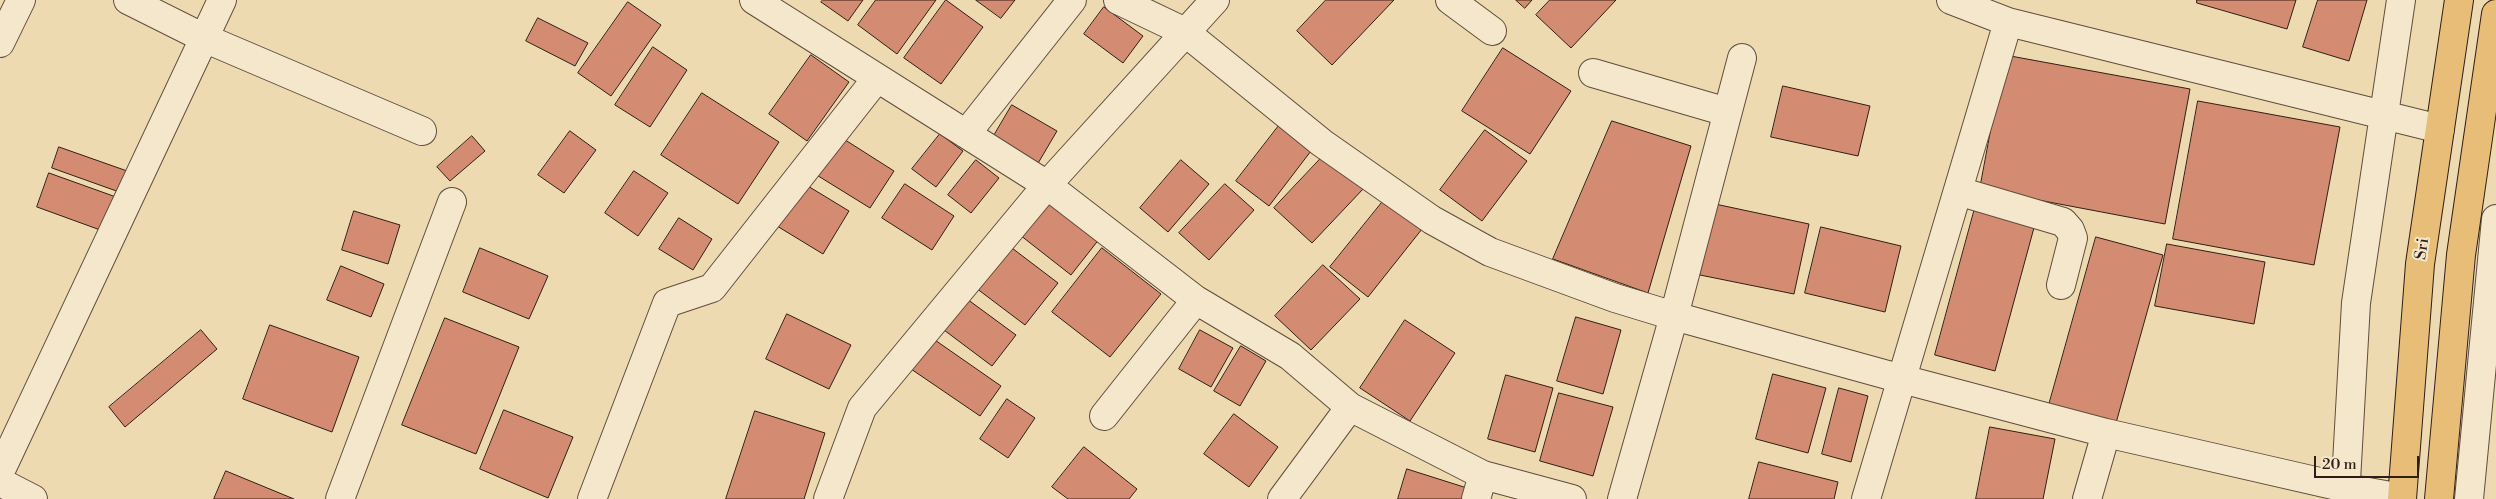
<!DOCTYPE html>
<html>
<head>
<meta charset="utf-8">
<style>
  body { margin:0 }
  #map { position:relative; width:2496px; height:499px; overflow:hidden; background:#eedab0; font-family:"Libre Bodoni",serif }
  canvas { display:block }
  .scale { position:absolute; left:2314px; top:456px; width:105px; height:22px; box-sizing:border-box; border:2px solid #301e16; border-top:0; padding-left:6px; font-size:15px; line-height:18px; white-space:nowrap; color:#301e16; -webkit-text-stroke:4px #f4e7cc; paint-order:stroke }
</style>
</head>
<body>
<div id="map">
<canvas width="2496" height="499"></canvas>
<div class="scale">20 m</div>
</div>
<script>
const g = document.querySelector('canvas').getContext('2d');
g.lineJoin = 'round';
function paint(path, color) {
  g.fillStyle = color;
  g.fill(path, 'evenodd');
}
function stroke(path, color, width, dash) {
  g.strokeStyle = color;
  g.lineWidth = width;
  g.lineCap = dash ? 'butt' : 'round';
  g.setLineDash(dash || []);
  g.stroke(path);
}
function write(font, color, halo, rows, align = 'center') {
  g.font = font + ' "Libre Bodoni",serif';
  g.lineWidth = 4;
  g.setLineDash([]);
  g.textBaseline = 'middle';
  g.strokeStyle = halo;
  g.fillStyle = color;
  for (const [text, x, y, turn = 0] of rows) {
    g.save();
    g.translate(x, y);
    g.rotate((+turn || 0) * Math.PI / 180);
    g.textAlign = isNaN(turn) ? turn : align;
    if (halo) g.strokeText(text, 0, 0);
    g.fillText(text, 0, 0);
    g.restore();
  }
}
const building = new Path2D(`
  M 823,0 L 863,0 L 848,21 L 821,2 Z
  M 876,0 L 936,0 L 897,54 L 858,25 Z
  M 946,0 L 983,27 L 941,84 L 904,58 Z
  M 976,0 L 1015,0 L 1001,18 Z
  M 1326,0 L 1394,0 L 1332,65 L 1297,31 Z
  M 1516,0 L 1532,0 L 1525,8 Z
  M 1550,0 L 1616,0 L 1571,48 L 1536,15 Z
  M 2197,0 L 2296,0 L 2287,29 L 2197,3 Z
  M 2318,0 L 2367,0 L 2349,61 L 2303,47 Z
  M 628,2 L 661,25 L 611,96 L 578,73 Z
  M 1104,7 L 1143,36 L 1123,63 L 1084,34 Z
  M 538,18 L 588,43 L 575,66 L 526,41 Z
  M 653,47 L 687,70 L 650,127 L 615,105 Z
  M 1503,48 L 1571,91 L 1530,154 L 1462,111 Z
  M 811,55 L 849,82 L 807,141 L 769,114 Z
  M 2005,55 L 2190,89 L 2165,224 L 1980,189 Z
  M 1783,86 L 1870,106 L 1858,156 L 1771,137 Z
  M 702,93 L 779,142 L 738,204 L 661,155 Z
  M 2198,101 L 2340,127 L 2314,265 L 2173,239 Z
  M 1012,105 L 1057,131 L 1037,165 L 992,139 Z
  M 1612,121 L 1691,146 L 1648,293 L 1553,259 Z
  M 1281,123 L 1314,147 L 1269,206 L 1236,181 Z
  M 1485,130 L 1527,161 L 1482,221 L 1440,190 Z
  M 570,131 L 596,150 L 564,193 L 538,175 Z
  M 940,134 L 963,151 L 936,187 L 912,169 Z
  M 472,136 L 485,151 L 450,181 L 437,167 Z
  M 839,136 L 894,171 L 870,208 L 815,174 Z
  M 59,147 L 130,172 L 122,193 L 52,168 Z
  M 1326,153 L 1364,188 L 1312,243 L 1274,208 Z
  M 976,160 L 999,178 L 971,213 L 948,195 Z
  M 1181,160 L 1209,184 L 1168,232 L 1140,208 Z
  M 634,171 L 668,193 L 638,236 L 605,213 Z
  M 49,173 L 116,197 L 103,231 L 37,207 Z
  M 798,180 L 849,211 L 823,254 L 772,223 Z
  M 905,184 L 954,216 L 932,250 L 882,218 Z
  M 1225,184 L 1254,210 L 1209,260 L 1179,233 Z
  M 1049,198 L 1100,238 L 1071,275 L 1020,235 Z
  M 1384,200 L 1422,229 L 1368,297 L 1330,267 Z
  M 1715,204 L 1809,224 L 1794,294 L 1700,275 Z
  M 1975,208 L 2035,224 L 1995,371 L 1935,355 Z
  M 354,211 L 400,225 L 388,264 L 342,250 Z
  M 679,218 L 712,239 L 693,270 L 659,249 Z
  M 1821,227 L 1901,246 L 1885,312 L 1805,293 Z
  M 2096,237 L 2163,255 L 2116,423 L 2049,405 Z
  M 2167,244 L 2265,262 L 2254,324 L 2155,306 Z
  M 1008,245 L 1058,283 L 1025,325 L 976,288 Z
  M 480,248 L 548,276 L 529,319 L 463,292 Z
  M 1102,248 L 1161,294 L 1110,357 L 1052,312 Z
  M 1323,265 L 1360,299 L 1311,350 L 1275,316 Z
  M 341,266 L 384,284 L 371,317 L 327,300 Z
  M 967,299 L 1016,335 L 992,366 L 944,330 Z
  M 787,314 L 851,345 L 829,389 L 766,359 Z
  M 1576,317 L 1621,330 L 1603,394 L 1557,381 Z
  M 445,318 L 519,347 L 476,454 L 402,425 Z
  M 1405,320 L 1455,353 L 1410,421 L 1360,388 Z
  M 270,325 L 359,357 L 332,432 L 243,399 Z
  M 201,330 L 217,349 L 125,427 L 109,407 Z
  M 1200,330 L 1233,348 L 1211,387 L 1179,369 Z
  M 932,338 L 1001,386 L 980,416 L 911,369 Z
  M 1241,346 L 1266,361 L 1240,406 L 1214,391 Z
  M 1773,374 L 1826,388 L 1808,453 L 1756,439 Z
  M 1506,375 L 1553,388 L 1535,452 L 1488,439 Z
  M 1839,388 L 1868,396 L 1851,462 L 1822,454 Z
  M 1559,393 L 1613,407 L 1593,476 L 1540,461 Z
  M 1007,399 L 1035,418 L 1008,458 L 980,439 Z
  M 504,410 L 573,437 L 548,498 L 480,469 Z
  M 755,411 L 825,433 L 804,499 L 726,499 Z
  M 1234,414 L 1278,447 L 1249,487 L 1204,454 Z
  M 1990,427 L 2055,439 L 2043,499 L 1976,499 Z
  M 1084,447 L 1137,489 L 1129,499 L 1068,499 L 1052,487 Z
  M 1759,462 L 1838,482 L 1834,499 L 1749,499 Z
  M 1407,469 L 1467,488 L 1464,499 L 1398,499 Z
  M 226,471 L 294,499 L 214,499 Z`);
paint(building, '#d38c71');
stroke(building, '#301e16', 1);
const minor = new Path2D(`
  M 128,0 L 204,38 L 422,131
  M 754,0 L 1047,185 L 1196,300 L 1290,356 L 1350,407 L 1483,475 L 1572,499
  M 1118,0 L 1185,32 L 1322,143 L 1432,220 L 1490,252 L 1615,298 L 1674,316 L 1902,379 L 2106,433 L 2346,488 L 2402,498
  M 1450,0 L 1492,31
  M 1951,0 L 2008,22 L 2440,129
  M 0,43 L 21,0
  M 1593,73 L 1727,112
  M 966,134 L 1072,0
  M 1958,191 L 2063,222 L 2070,230 L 2073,238 L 2061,285
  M 1104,416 L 1196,300
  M 0,472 L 222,0
  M 0,482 L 33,499
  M 340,499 L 452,202
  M 592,499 L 667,303 L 712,288 L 877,78
  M 828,499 L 862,408 L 1047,185 L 1215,0
  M 1282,499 L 1350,407
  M 1476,499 L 1483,475
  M 1622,499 L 1674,316 L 1742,58
  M 1866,499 L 2008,22
  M 2087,499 L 2106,433
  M 2345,499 L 2356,303 L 2401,0
  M 2469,499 L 2496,219`);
const trunk = new Path2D(`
  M 2402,499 L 2420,264 L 2459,0
  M 2439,499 L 2461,255 L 2496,14`);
stroke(minor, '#604d3c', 30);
stroke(trunk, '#301e16', 30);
stroke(minor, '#f4e7cc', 28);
stroke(trunk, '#e7bd78', 28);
write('16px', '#301e16', '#f4e7cc', [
  ["Sri",2423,249,-82]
]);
</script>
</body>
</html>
